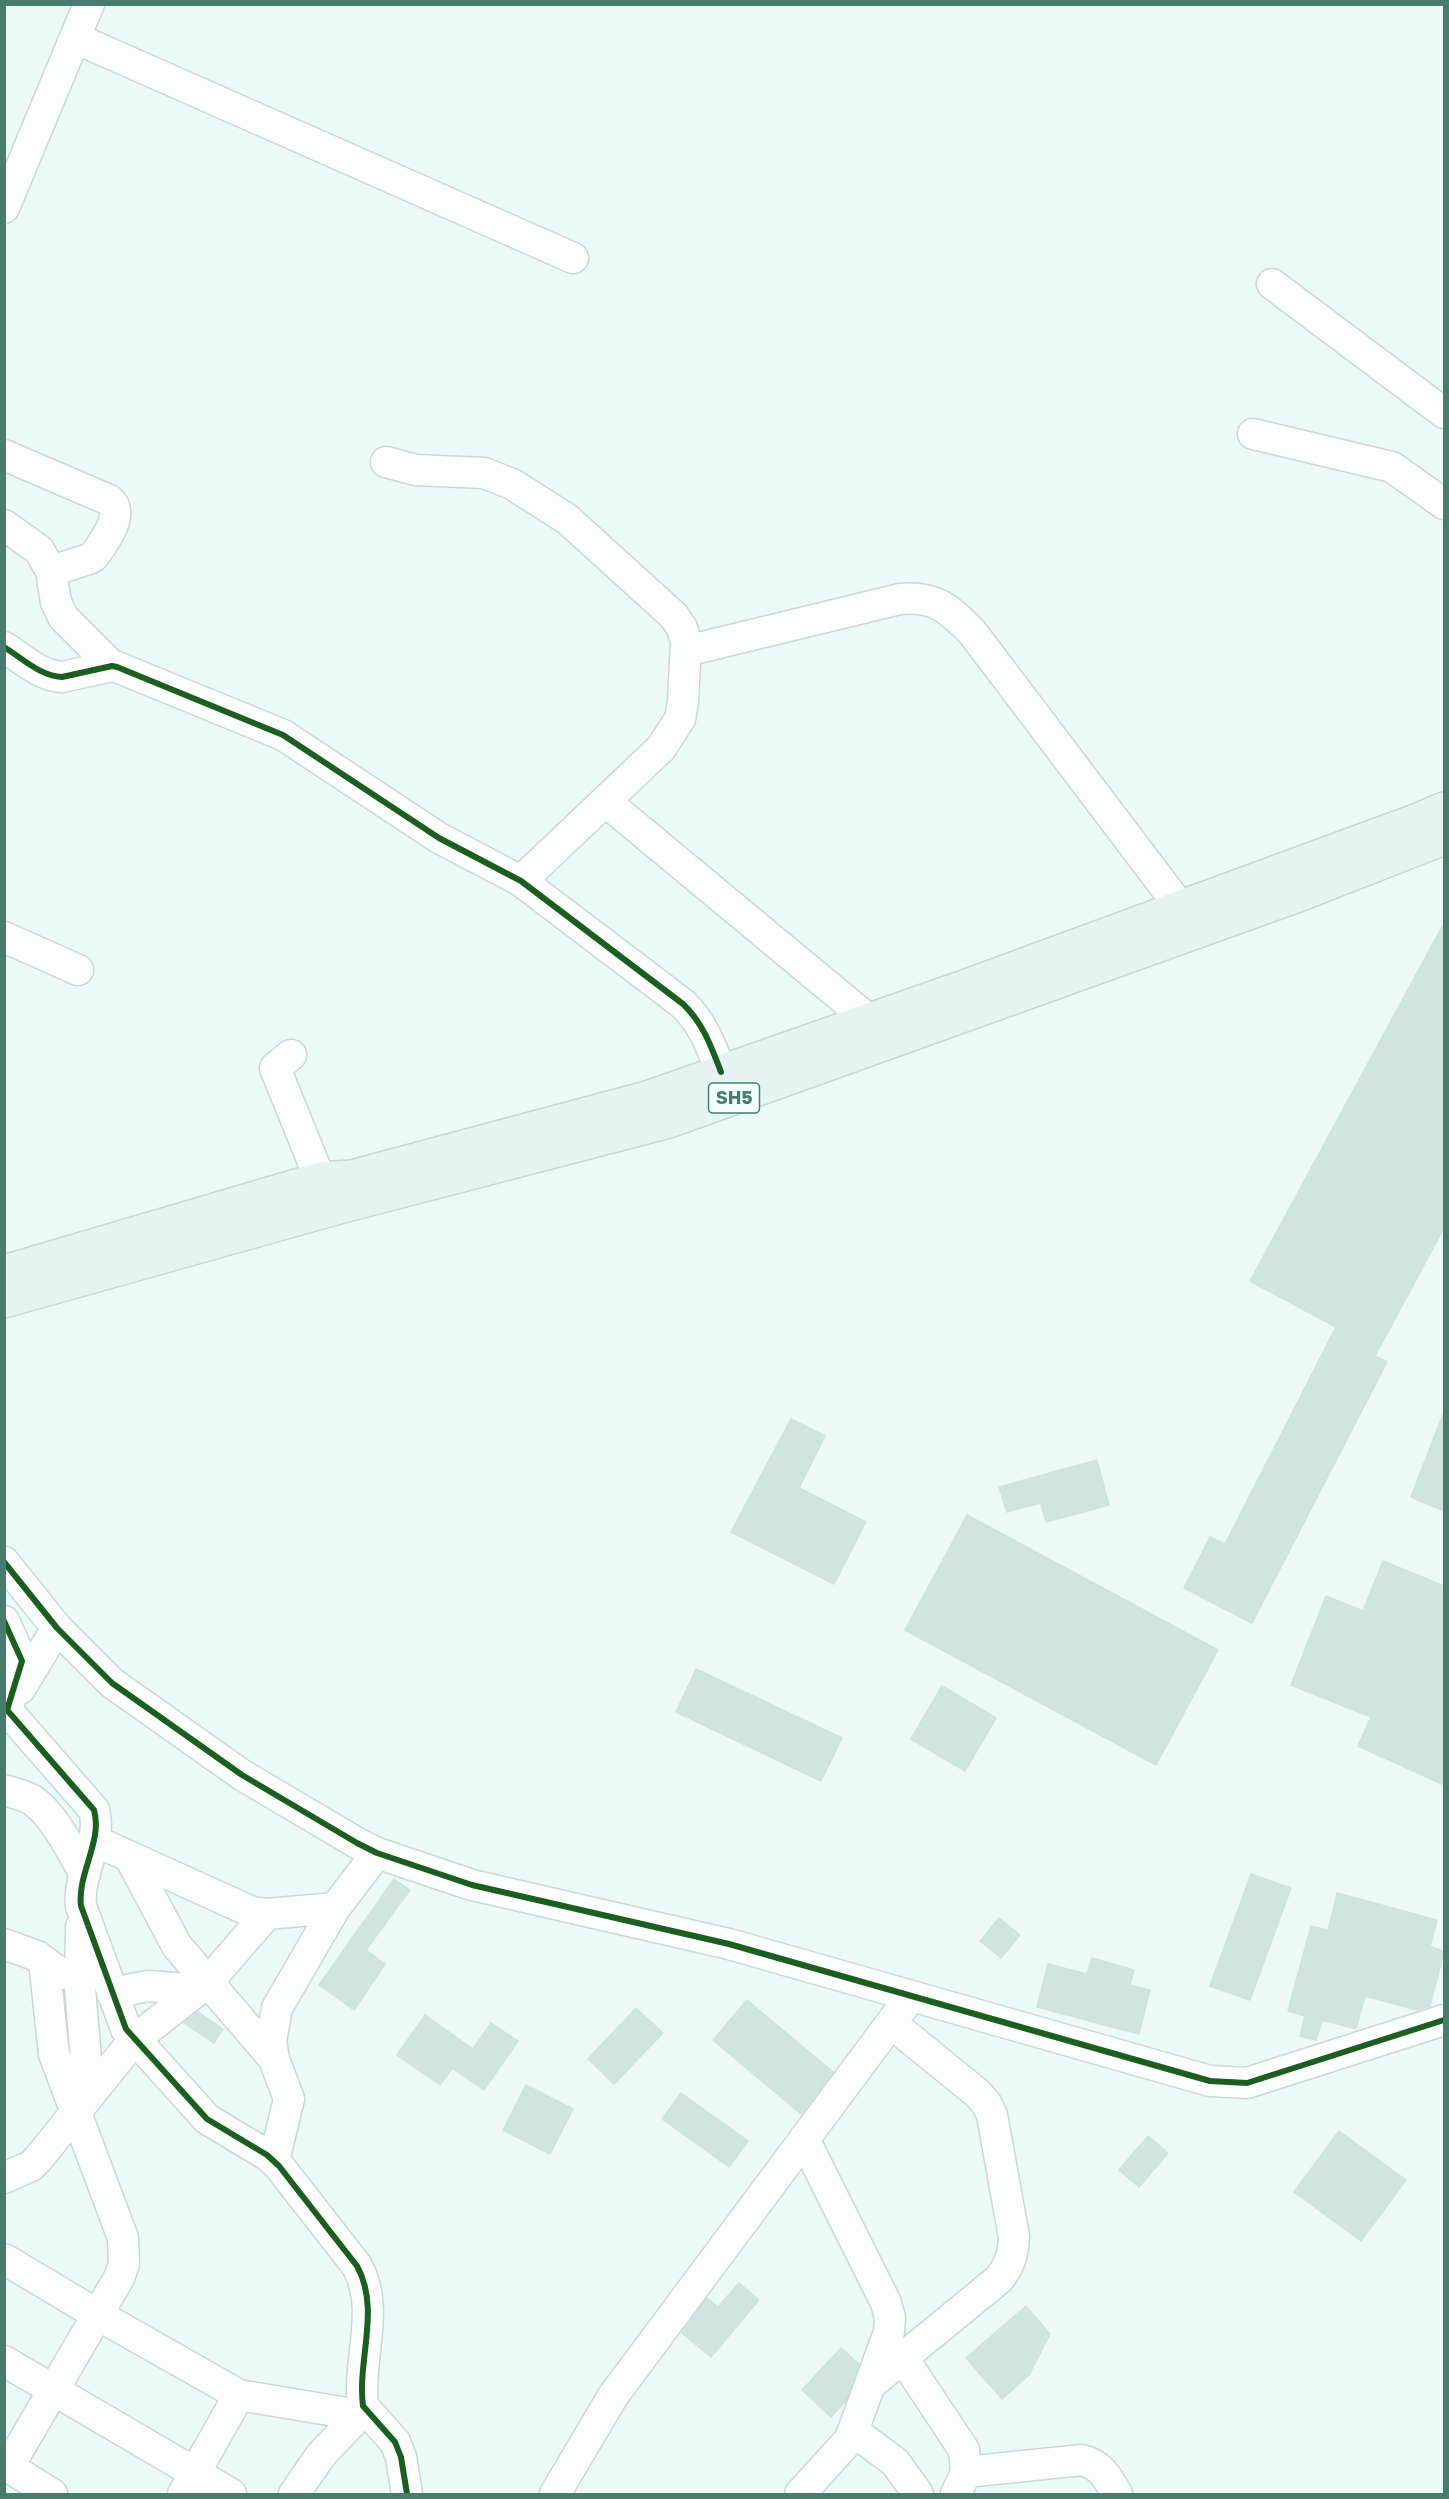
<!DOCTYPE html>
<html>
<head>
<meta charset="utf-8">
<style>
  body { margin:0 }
  #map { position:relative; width:1449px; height:2499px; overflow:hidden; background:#ecf9f9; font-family:"Golos Text",sans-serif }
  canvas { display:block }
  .frame { position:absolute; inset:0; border:6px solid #487c6f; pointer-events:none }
</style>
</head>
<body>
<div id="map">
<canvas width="1449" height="2499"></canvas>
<div class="frame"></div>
</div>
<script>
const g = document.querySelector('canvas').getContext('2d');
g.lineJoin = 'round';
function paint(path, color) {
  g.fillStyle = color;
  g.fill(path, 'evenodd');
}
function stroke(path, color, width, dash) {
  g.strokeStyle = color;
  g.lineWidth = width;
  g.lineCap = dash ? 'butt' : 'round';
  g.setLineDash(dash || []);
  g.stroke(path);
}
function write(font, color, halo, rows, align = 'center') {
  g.font = font + ' "Golos Text",sans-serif';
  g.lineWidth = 5;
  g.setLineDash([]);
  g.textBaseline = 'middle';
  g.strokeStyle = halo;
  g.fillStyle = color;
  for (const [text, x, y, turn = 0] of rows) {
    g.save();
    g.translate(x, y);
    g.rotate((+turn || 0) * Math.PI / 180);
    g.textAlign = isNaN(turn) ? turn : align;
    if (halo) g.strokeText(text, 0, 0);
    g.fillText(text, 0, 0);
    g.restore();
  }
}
const building = new Path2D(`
  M 1444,923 L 1444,1228 L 1375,1356 L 1387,1362 L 1252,1623 L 1184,1588 L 1210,1537 L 1225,1544 L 1336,1327 L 1250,1281 Z
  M 1443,1414 L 1444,1414 L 1444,1511 L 1411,1497 Z
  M 791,1419 L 825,1436 L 799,1488 L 866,1522 L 834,1584 L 731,1532 Z
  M 1097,1460 L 1109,1505 L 1046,1522 L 1041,1503 L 1007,1512 L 999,1487 Z
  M 967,1515 L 1218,1650 L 1156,1765 L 905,1630 Z
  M 1383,1561 L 1444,1586 L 1444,1785 L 1358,1746 L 1371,1717 L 1291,1685 L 1326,1596 L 1363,1611 Z
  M 696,1669 L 842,1738 L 821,1781 L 676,1712 Z
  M 942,1686 L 996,1718 L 965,1771 L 911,1739 Z
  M 1251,1874 L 1291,1888 L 1250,2000 L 1210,1986 Z
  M 394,1879 L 410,1890 L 366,1950 L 385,1964 L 354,2010 L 319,1985 Z
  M 1337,1893 L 1437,1920 L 1430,1946 L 1444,1952 L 1430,2006 L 1417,2010 L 1365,1996 L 1356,2029 L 1322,2020 L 1316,2040 L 1300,2036 L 1305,2016 L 1288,2011 L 1311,1926 L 1328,1930 Z
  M 999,1918 L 1020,1935 L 1001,1958 L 980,1941 Z
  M 1092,1958 L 1134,1970 L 1130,1985 L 1150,1990 L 1139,2034 L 1037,2007 L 1048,1964 L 1087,1974 Z
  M 747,2000 L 833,2072 L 801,2114 L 713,2040 Z
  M 636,2008 L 663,2033 L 614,2084 L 588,2059 Z
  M 198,2012 L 223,2029 L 214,2043 L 184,2023 Z
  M 425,2015 L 473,2049 L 491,2023 L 518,2041 L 484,2090 L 452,2068 L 440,2085 L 397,2055 Z
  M 526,2085 L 573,2109 L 550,2154 L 503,2130 Z
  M 681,2093 L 748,2141 L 729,2167 L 662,2119 Z
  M 1339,2131 L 1406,2180 L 1361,2241 L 1294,2192 Z
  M 1148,2136 L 1168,2153 L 1139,2187 L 1119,2170 Z
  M 739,2283 L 759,2300 L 711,2357 L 682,2333 L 707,2298 L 718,2307 Z
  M 1026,2306 L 1050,2334 L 1029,2375 L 1002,2399 L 966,2358 Z
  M 841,2348 L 859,2364 L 846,2401 L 831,2417 L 802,2390 Z`);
paint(building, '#d0e4e1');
stroke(building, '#cee3e0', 1.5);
const minor = new Path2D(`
  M 75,38 L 573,258
  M 4,208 L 89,4
  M 1272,284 L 1444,413
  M 1253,434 L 1392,467 L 1444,504
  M 4,455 L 109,500 C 126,513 104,542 94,556 L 89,559 L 51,571
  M 386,462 L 416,470 L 484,473 L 512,484 L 567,519 L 674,616 L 682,628 L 686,642 L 683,702 L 680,719 L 661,748 L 521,881
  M 4,525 L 39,550 L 51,571 L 56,602 L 63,617 L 112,666
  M 4,647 C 22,658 40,676 62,677 L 112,666 L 117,667 L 283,735 L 439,838 L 521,881 L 683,1004 C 703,1023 711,1046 721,1072
  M 686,651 L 900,599 C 935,596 948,608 972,632 L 1181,908
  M 605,801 L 869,1020
  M 4,937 L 78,970
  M 291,1055 L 275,1068 L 320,1179
  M 4,1562 L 57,1628 L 112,1683 L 242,1775 L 357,1843 L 377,1853 L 472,1885 L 729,1944 L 1210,2081 L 1247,2083 L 1444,2020
  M 4,1621 L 22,1661 L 7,1710 L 94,1810 C 103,1841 77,1874 81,1906 L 126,2029 L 207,2119 L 267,2155 L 279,2166 L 357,2266 C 381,2310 357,2359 363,2406 L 395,2442 L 401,2457 L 407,2494
  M 20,1689 L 57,1628
  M 4,1790 C 14,1793 24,1795 32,1800 C 54,1814 71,1851 85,1874
  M 93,1840 L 252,1912 L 267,1914 L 335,1908 L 377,1853
  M 129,1856 L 177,1946 L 274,2059
  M 81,1927 L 80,1988 L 89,2095
  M 4,1944 L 37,1956 L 61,1974
  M 112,1993 L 148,1986 L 198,1990
  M 274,2160 L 289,2099 L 274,2059 L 271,2041 L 277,2008 L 335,1908
  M 4,2178 L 31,2166 L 38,2159 L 134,2040 L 208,1982 L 267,1914
  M 4,2259 L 98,2315 L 239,2395 L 371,2417
  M 903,2358 L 964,2450 L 966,2472 L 956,2494
  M 4,2361 L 231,2494
  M 871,2384 L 999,2279 C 1010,2265 1013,2255 1014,2237 L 992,2115 L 986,2103 L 977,2093 L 891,2023
  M 853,2431 L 895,2462 L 918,2494
  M 4,2464 L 52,2494
  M 9,2466 L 119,2278 L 124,2264 L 123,2238 L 54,2054 L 44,1961
  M 966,2472 L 1082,2460 C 1101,2465 1108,2478 1117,2494
  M 183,2494 L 239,2395
  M 294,2494 L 321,2455 L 359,2415
  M 555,2494 L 613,2396 L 911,1996
  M 800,2494 L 850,2439 L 889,2332 L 890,2318 L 886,2303 L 804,2139`);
const major = new Path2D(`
  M 4,1272 L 320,1179 L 352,1177 L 647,1098 L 964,987 L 1413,822 L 1444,809
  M 4,1301 L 339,1207 L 669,1121 L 1301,894 L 1444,838`);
stroke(minor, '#c9d7d6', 33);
stroke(major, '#c5d8d5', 36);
stroke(minor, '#fcfefe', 30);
stroke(major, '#e6f3f3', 33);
stroke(new Path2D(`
  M 4,647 C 22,658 40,676 62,677 L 112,666 L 117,667 L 283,735 L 439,838 L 521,881 L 683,1004 C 703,1023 711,1046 721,1072
  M 4,1562 L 57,1628 L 112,1683 L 242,1775 L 357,1843 L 377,1853 L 472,1885 L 729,1944 L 1210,2081 L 1247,2083 L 1444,2020
  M 4,1621 L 22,1661 L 7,1710 L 94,1810 C 103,1841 77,1874 81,1906 L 126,2029 L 207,2119 L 267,2155 L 279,2166 L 357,2266 C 381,2310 357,2359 363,2406 L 395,2442 L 401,2457 L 407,2494`), '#1b5e20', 6);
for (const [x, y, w] of [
  [734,1098,51]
]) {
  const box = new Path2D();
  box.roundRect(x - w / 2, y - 15, w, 30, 4.5);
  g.fillStyle = '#f0ffff';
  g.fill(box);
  stroke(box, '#487c6f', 1.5);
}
write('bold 18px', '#487c6f', null, [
  ["SH5",734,1098]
]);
</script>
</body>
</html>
